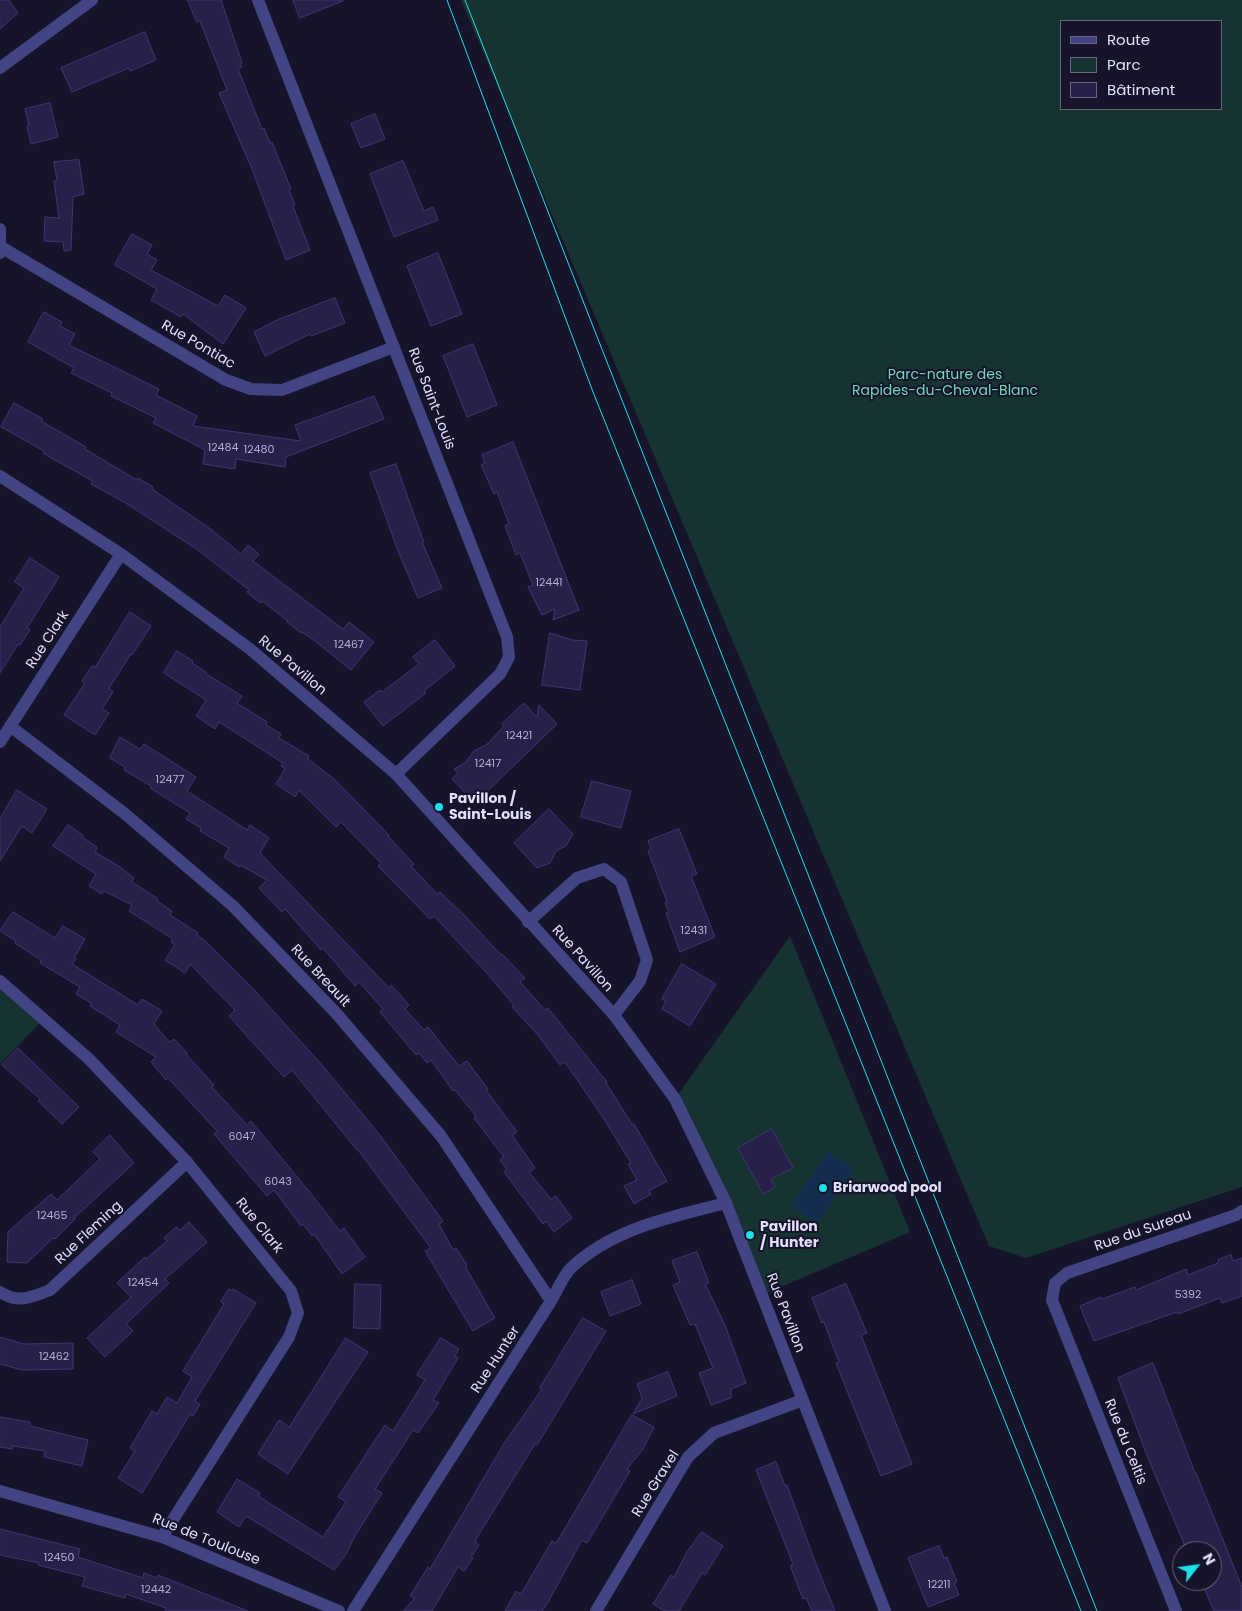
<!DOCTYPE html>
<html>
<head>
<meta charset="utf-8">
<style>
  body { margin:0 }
  #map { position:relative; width:1242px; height:1611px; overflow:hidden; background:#16142a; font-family:Poppins,sans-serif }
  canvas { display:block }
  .legend { position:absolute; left:1060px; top:20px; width:162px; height:90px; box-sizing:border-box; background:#16142a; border:1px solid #67657e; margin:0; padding:6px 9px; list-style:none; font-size:15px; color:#e1dffc }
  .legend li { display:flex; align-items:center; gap:10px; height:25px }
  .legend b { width:25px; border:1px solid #67657e }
  .north { position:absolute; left:1172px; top:1541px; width:50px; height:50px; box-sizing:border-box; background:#16142a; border:1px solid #67657e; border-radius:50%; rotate:60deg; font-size:14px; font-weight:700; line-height:20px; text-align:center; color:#e1dffc }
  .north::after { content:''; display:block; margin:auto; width:18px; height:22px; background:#1ddfea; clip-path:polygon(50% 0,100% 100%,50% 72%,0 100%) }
</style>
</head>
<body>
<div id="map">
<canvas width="1242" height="1611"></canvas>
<ul class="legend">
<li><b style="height:6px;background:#434484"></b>Route</li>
<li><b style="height:14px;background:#173331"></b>Parc</li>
<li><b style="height:14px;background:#272149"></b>Bâtiment</li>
</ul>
<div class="north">N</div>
</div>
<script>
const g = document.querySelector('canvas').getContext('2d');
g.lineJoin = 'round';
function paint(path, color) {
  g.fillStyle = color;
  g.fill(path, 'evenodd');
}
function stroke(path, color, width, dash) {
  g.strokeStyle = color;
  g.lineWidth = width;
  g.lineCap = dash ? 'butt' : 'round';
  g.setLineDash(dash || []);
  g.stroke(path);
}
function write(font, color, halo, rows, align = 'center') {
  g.font = font + ' Poppins,sans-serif';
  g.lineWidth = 4;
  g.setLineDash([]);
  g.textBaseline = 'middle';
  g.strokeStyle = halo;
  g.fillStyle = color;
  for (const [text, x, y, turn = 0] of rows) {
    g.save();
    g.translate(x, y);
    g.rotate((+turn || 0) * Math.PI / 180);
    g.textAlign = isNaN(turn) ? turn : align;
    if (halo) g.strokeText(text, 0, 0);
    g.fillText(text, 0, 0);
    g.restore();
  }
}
paint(new Path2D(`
  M 461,0 L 1242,0 L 1242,1187 L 1026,1258 L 989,1246 ZM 1221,21 L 1221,109 L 1061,109 L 1061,21 Z
  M 790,936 L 910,1232 L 762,1295 L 675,1099 Z
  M 0,981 L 44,1019 L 0,1064 Z`), '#173331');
paint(new Path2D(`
  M 828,1151 L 854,1169 L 817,1224 L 791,1206 Z`), '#142c4d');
const building = new Path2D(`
  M 0,0 L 9,0 L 18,13 L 0,29 Z
  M 188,0 L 221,0 L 242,63 L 240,64 L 242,67 L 238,69 L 262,129 L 264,128 L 270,143 L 272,142 L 291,189 L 289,190 L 295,205 L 293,206 L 310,250 L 286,260 L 252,169 L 219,93 L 227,90 L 200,21 L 197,22 Z
  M 293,0 L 343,0 L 343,1 L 300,18 Z
  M 145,32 L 156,60 L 130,71 L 129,68 L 72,92 L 61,68 Z
  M 50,103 L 58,137 L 31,144 L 27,126 L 29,125 L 25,109 Z
  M 375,114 L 385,139 L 361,148 L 351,124 Z
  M 79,160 L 84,194 L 73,197 L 71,250 L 64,251 L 63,242 L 44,241 L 45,217 L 59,218 L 54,181 L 57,180 L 54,162 Z
  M 403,161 L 424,211 L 433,207 L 438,220 L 394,237 L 370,174 Z
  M 132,234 L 152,245 L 147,254 L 157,260 L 151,270 L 218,306 L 225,295 L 246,308 L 223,344 L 183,314 L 181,317 L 151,300 L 157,289 L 115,265 Z
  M 438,253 L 462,314 L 431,326 L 407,266 Z
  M 335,298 L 345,323 L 311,336 L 310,334 L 265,356 L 254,332 L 277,320 Z
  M 44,312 L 62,322 L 60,326 L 75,334 L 69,345 L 159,389 L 156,395 L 197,416 L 193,426 L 301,441 L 295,425 L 374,396 L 384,419 L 286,457 L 285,467 L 236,459 L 235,469 L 203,464 L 205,450 L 153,423 L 156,418 L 111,396 L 112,393 L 71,373 L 74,368 L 28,342 Z
  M 473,344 L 497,405 L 467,417 L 443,356 Z
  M 14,403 L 43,419 L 41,421 L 86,447 L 85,449 L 137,480 L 138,478 L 153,487 L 152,489 L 212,530 L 241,554 L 248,545 L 259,554 L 253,561 L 343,629 L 349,622 L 374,642 L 351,670 L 315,641 L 302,632 L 301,633 L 287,622 L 288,621 L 262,601 L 260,603 L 247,592 L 249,590 L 198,550 L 124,502 L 91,484 L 93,481 L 53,459 L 43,453 L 44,451 L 1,427 Z
  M 513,442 L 579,610 L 553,620 L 555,609 L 542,615 L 528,587 L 533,585 L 520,553 L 516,555 L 505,526 L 509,524 L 497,492 L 494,494 L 481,465 L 485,463 L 482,455 Z
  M 396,464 L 418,526 L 424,542 L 422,542 L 442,588 L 418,598 L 398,551 L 370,473 Z
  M 30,558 L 59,577 L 27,628 L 30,630 L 20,645 L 18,644 L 0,673 L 0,627 L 24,588 L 15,582 Z
  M 130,612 L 151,626 L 132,655 L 131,654 L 109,688 L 113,692 L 102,709 L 109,713 L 95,735 L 64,715 L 85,683 L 82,681 L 92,666 L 95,667 Z
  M 550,633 L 573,640 L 587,641 L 580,690 L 542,685 Z
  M 435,640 L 455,666 L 424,691 L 426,693 L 383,726 L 364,702 L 380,690 L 382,692 L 419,664 L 413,657 Z
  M 177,651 L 193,661 L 192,663 L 206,672 L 206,674 L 242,696 L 237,703 L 267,722 L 266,725 L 281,734 L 279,738 L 309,756 L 308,759 L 333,778 L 389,835 L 388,836 L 414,864 L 411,866 L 437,894 L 440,892 L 465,916 L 501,955 L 502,954 L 525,978 L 520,982 L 545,1010 L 548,1008 L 607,1082 L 606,1083 L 632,1124 L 634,1124 L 667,1181 L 649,1191 L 651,1194 L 634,1204 L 624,1186 L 637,1180 L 628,1164 L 631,1163 L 604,1119 L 565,1062 L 560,1065 L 538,1035 L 512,1007 L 514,1005 L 485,971 L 434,916 L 430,919 L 378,866 L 381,863 L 341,822 L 336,827 L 299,790 L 295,797 L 276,784 L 285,769 L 281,766 L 283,763 L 219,722 L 215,729 L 196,716 L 206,700 L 164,673 Z
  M 524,703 L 537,717 L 539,705 L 557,724 L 475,803 L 452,779 L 458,773 L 454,769 L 465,763 L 474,751 L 486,745 L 492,739 L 504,726 L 502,724 Z
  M 120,737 L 140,749 L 144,744 L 196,777 L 187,791 L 247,830 L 250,825 L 269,838 L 260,853 L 389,988 L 391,985 L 409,1005 L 405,1009 L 424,1030 L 428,1027 L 459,1066 L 467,1061 L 488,1089 L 486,1090 L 517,1132 L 512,1135 L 535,1168 L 529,1172 L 551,1199 L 556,1196 L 572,1218 L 554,1232 L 546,1221 L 543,1224 L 504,1172 L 507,1170 L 500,1160 L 504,1157 L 474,1118 L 476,1116 L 455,1090 L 453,1091 L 431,1060 L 427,1063 L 419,1053 L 416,1055 L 380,1012 L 383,1009 L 359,982 L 355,986 L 323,948 L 321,950 L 285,909 L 282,912 L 259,888 L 267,880 L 240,865 L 239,867 L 224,857 L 229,848 L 200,831 L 201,828 L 186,819 L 190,813 L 150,788 L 151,786 L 124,770 L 125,767 L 110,758 Z
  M 592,781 L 631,791 L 621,828 L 581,817 Z
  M 17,790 L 47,809 L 32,833 L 22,826 L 0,861 L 0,819 Z
  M 549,809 L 573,834 L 566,846 L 556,851 L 550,863 L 537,868 L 514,843 Z
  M 68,825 L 83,835 L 82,837 L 97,847 L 95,852 L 120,867 L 134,878 L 132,882 L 158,899 L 157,901 L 172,911 L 170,915 L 198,933 L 197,935 L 204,940 L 255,991 L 322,1065 L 379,1134 L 443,1221 L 439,1224 L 453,1250 L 456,1248 L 467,1265 L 466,1268 L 495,1318 L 473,1331 L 425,1251 L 431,1248 L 358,1150 L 357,1150 L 292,1070 L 284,1077 L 229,1016 L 235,1010 L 190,964 L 185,973 L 165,960 L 175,945 L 171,942 L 173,939 L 129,911 L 132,905 L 104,891 L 102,894 L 89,886 L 96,874 L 53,846 Z
  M 679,829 L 697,874 L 691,876 L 715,937 L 680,952 L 666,913 L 669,912 L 665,903 L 667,902 L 648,851 L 651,849 L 648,841 Z
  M 13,912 L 55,938 L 63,926 L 85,939 L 74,958 L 76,959 L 72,964 L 138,1005 L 142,999 L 162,1011 L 154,1024 L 169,1042 L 174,1039 L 187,1053 L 186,1054 L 214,1085 L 212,1087 L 247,1125 L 251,1121 L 308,1190 L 340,1231 L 344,1228 L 365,1257 L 342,1274 L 314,1234 L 312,1236 L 303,1224 L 301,1226 L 274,1190 L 267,1196 L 214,1134 L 217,1131 L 168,1078 L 166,1080 L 151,1062 L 156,1057 L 116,1032 L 120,1025 L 90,1006 L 91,1003 L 76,994 L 80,987 L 40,963 L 41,960 L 15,943 L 16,941 L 0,931 Z
  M 682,964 L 716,984 L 690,1026 L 662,1009 L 666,1001 L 662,999 Z
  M 18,1048 L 79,1107 L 62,1124 L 38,1101 L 40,1099 L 2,1065 Z
  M 772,1129 L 793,1168 L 771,1179 L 775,1187 L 763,1194 L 738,1148 Z
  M 110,1135 L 134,1163 L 74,1218 L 75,1219 L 55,1239 L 53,1238 L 27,1263 L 7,1262 L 8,1232 L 51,1194 L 57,1200 L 100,1159 L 93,1152 Z
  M 189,1222 L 207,1242 L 165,1279 L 169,1283 L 126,1324 L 133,1331 L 105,1357 L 87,1338 L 131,1297 L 117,1283 L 145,1257 L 146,1259 L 167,1241 L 164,1238 L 176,1227 L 180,1230 Z
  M 697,1252 L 709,1283 L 705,1284 L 725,1325 L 746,1383 L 731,1389 L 731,1398 L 711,1405 L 699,1373 L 713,1368 L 695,1324 L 690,1325 L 673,1285 L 680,1282 L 672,1261 Z
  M 1231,1255 L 1233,1261 L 1242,1258 L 1242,1296 L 1222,1303 L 1220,1298 L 1178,1314 L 1177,1312 L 1094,1341 L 1080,1306 L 1101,1297 L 1102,1299 L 1135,1287 L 1136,1290 L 1186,1269 L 1188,1275 L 1218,1263 L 1218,1260 Z
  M 632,1280 L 641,1304 L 610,1316 L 601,1292 Z
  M 355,1284 L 381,1285 L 380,1329 L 354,1328 Z
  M 846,1284 L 867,1333 L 861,1335 L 912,1464 L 881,1476 L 836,1363 L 839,1362 L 824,1322 L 822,1323 L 812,1298 Z
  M 229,1289 L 232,1291 L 233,1289 L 256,1303 L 195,1401 L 200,1404 L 193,1416 L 190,1414 L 142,1493 L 118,1478 L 135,1451 L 130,1448 L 152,1411 L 157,1414 L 167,1397 L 177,1403 L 192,1377 L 183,1371 L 224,1304 L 221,1302 Z
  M 583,1318 L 606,1331 L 537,1445 L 535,1444 L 476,1539 L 475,1542 L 479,1545 L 471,1557 L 473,1558 L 464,1571 L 458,1567 L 432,1611 L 403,1611 L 415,1598 L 410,1596 L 428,1567 L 430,1569 L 505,1442 L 542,1389 L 540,1388 Z
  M 0,1337 L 24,1344 L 73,1343 L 73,1369 L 22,1370 L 0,1364 Z
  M 346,1338 L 368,1352 L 288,1474 L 258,1454 L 279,1420 L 289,1427 Z
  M 441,1338 L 459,1349 L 455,1356 L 458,1358 L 433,1400 L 439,1403 L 418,1433 L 413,1430 L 375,1489 L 382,1493 L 355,1536 L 346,1554 L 334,1570 L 246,1516 L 239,1527 L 217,1512 L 237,1479 L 260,1493 L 258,1496 L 323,1537 L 346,1502 L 338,1497 L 385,1425 L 393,1431 L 425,1380 L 417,1375 Z
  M 1153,1363 L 1195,1473 L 1196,1473 L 1242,1587 L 1242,1611 L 1214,1611 L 1201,1581 L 1212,1581 L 1212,1551 L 1187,1551 L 1148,1458 L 1118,1378 Z
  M 668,1372 L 677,1396 L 633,1414 L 642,1398 L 637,1384 Z
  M 632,1415 L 654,1427 L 643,1449 L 627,1469 L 630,1471 L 587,1543 L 582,1540 L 547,1604 L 542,1611 L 505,1611 L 516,1591 L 521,1594 L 552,1541 L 556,1543 Z
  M 0,1417 L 30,1422 L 30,1426 L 88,1440 L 82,1466 L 44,1457 L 45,1451 L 13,1446 L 12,1449 L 0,1447 Z
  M 776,1462 L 785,1486 L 787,1485 L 814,1559 L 835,1611 L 812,1611 L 806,1598 L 803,1599 L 791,1568 L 791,1565 L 793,1564 L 756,1470 Z
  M 0,1529 L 80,1549 L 78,1557 L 143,1578 L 144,1573 L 157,1578 L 158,1575 L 248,1611 L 165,1611 L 166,1608 L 126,1594 L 125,1598 L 82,1586 L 85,1577 L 38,1565 L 39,1563 L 0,1555 Z
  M 702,1532 L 723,1546 L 705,1575 L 702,1573 L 679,1611 L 665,1611 L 653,1604 L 671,1575 L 674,1577 L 687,1552 Z
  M 939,1546 L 944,1558 L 947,1557 L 957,1582 L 954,1583 L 959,1595 L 928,1607 L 908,1558 Z`);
paint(building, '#272149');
stroke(building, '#3f3573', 1);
stroke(new Path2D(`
  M 258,0 L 507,637 L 509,657 L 500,674 L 396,774
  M 0,68 L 92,0
  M 0,229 L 0,253
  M 1,247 L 226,380 L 251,389 L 282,390 L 394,347
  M 0,476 L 121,554 L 250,649 L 396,774 L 614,1015 L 675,1099 L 726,1203 L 885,1611
  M 10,726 L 124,813 L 233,906 L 336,1013 L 441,1136 L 551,1301
  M 0,742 L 121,554
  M 528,922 L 577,878 L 604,869 L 621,882 L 647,960 L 640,981 L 614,1015
  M 0,981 L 89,1059 L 187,1162 L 291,1291 L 298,1313 L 289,1337 L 162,1537
  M 0,1292 C 19,1304 32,1297 50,1290 L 187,1162
  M 0,1491 L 162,1537 L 339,1611
  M 353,1611 L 551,1301 C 557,1291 563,1276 571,1268 C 613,1228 672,1217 726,1203
  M 596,1611 L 688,1457 L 714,1433 L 803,1400
  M 1176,1611 L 1052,1300 L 1055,1283 L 1067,1273 L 1236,1215 L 1242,1211`), '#434484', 12);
stroke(new Path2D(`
  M 447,0 L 593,392 L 1081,1611
  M 465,0 L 1097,1611`), '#1ddfea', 1);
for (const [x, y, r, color] of [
  [439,807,5,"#1ddfea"],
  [823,1188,5,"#1ddfea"],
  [750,1235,5,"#1ddfea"]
]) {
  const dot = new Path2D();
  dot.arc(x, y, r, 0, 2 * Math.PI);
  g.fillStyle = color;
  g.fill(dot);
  stroke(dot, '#16142a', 2);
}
write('11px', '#b2b0cf', null, [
  ["12484",223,448],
  ["12480",259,450],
  ["12441",549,583],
  ["12467",349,645],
  ["12421",519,736],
  ["12417",488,764],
  ["12477",170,780],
  ["12431",694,931],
  ["6047",242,1137],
  ["6043",278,1182],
  ["12465",52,1216],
  ["12454",143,1283],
  ["5392",1188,1295],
  ["12462",54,1357],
  ["12450",59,1558],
  ["12211",939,1585],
  ["12442",156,1590]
]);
write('14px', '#e1dffc', '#16142a', [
  ["Rue Pontiac",198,345,30],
  ["Rue Saint-Louis",431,399,69],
  ["Rue Clark",48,640,-57],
  ["Rue Pavillon",292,666,40],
  ["Rue Pavillon",582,959,48],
  ["Rue Breault",320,976,47],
  ["Rue Clark",259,1226,51],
  ["Rue du Sureau",1143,1231,-19],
  ["Rue Fleming",89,1233,-43],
  ["Rue Pavillon",785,1313,69],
  ["Rue Hunter",496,1360,-57],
  ["Rue du Celtis",1125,1442,68],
  ["Rue Gravel",656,1484,-58],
  ["Rue de Toulouse",206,1540,22]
]);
write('14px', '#70d7b9', '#16142a', [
  ["Parc-nature des",945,375],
  ["Rapides-du-Cheval-Blanc",945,391]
]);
write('bold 14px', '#e1dffc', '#16142a', [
  ["Pavillon /",449,799],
  ["Saint-Louis",449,815],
  ["Briarwood pool",833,1188],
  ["Pavillon",760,1227],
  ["/ Hunter",760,1243]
], 'left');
</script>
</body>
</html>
